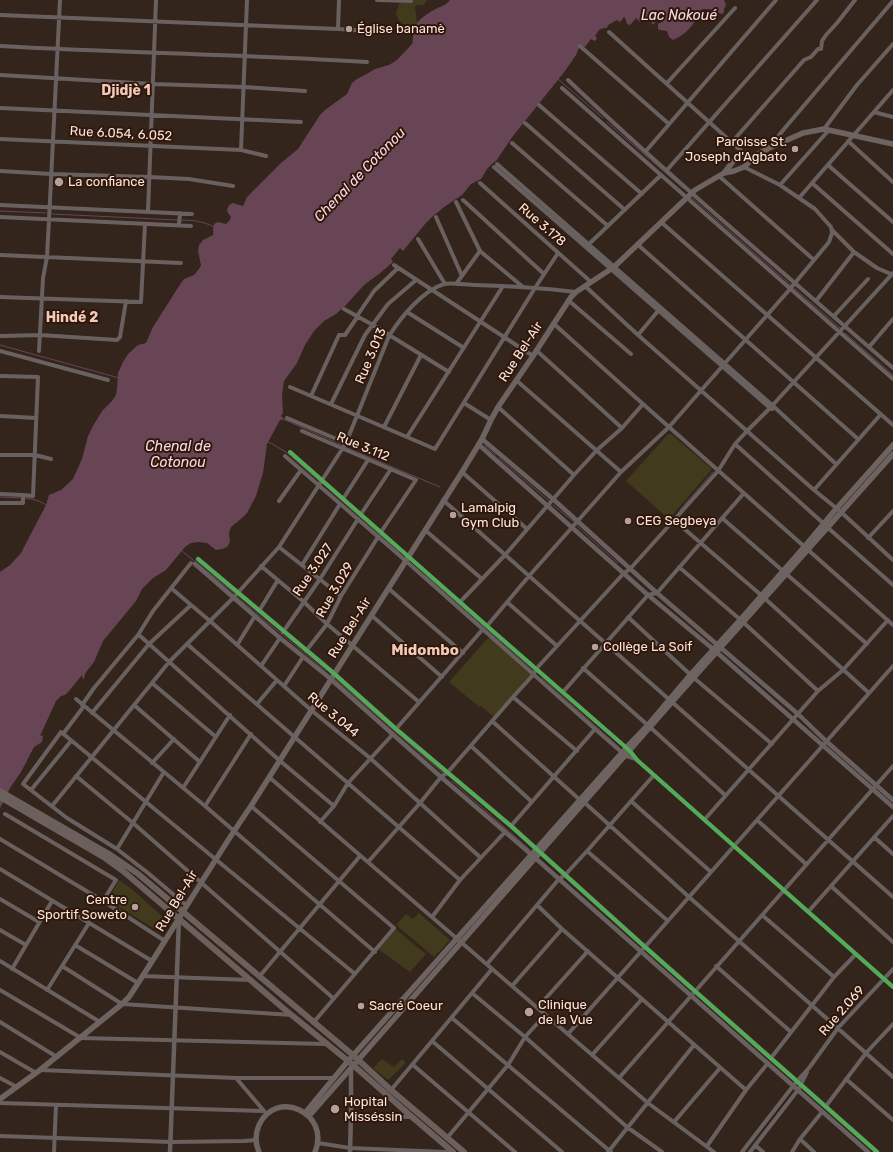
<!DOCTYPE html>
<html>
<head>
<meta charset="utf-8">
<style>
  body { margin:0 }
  canvas { display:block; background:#33241c }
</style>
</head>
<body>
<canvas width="893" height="1152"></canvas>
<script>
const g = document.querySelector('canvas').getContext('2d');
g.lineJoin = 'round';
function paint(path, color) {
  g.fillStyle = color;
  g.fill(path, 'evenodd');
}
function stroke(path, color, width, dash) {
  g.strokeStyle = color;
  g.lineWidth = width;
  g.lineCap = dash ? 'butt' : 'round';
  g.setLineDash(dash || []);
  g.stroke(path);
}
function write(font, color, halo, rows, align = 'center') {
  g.font = font + ' Rubik,sans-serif';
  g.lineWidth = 4;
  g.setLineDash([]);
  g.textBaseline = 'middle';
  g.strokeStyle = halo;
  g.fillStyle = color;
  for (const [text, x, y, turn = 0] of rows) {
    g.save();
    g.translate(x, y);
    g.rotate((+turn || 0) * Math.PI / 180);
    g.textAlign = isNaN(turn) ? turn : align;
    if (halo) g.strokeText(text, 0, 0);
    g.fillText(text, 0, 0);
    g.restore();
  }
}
paint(new Path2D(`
  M 409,0 L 427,0 L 424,5 L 417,5 L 415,7 L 417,22 L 414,29 C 406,26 396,22 396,12 C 397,9 399,5 400,3 L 406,3 Z
  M 668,434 L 671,434 L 712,469 L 669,519 L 626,481 Z
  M 490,638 L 531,675 L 494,717 L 481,706 L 479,707 L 449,682 L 487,639 Z
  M 119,880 C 137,891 151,908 168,921 L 161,933 L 108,900 Z
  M 419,913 L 450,940 L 434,957 L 396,925 L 406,914 L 413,919 Z
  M 394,928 L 426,954 L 410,972 L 378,949 Z
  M 382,1059 L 394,1067 L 402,1059 L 406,1063 L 388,1080 L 373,1068 Z`), '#413a1c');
paint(new Path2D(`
  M 450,0 L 724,0 L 726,5 L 724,9 L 724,12 L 722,14 C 720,14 718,12 716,11 C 712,9 705,8 701,10 C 697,14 696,19 693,24 C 689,31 680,37 673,40 L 669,37 L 667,31 L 660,30 L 658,29 L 658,24 L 662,22 L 661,19 L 657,20 L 653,25 L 650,20 L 640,22 L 636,18 L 632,23 L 630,25 L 627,24 L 625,18 L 624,17 L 620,22 L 617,20 L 608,25 L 607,28 C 599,28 599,30 595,36 L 597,38 L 595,41 L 591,39 L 585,47 L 581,45 L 579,48 L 576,55 L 565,71 L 513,136 L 496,161 L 493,163 L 487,169 L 481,179 L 471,184 L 462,195 L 444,207 L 432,217 L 425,224 L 403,251 L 400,248 L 391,259 L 393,262 L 379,274 L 364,285 L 346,305 L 336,314 L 324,321 L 314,331 L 305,345 L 297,363 L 284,381 L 282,395 L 283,413 L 281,416 L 284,419 L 280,420 L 267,444 L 263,473 L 256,496 L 247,513 L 242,518 L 231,527 L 229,533 L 230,542 L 227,547 L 222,549 L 216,550 L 207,543 L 198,542 L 191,543 L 185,547 L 166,570 L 153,578 L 142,589 L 136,601 L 103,641 L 94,662 L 86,672 L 83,680 L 82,675 L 69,691 L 65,695 L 61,696 L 56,701 L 40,736 L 43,735 L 42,742 L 34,747 L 21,772 L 10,788 L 0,808 L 0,572 L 10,565 L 21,553 L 46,505 L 49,495 L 61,490 L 73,479 L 82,459 L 88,436 L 93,426 L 102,411 L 112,401 L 116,395 L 117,389 L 118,373 L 123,362 L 128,354 L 138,345 L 146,343 L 153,327 L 179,286 L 184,279 L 194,275 L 199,269 L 201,265 L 198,251 L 199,245 L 203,240 L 213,235 C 214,229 211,224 218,222 L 226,224 L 230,220 L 231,217 L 228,213 L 227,210 L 229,205 L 233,203 L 243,206 L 247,197 L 281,163 L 298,149 L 320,115 L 325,110 L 347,94 L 352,83 L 357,79 L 365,75 L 375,69 L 389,65 L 397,60 L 412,44 C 414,38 412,32 415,26 C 418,20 428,13 434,10 C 440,6 446,6 450,0 Z`), '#674554');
stroke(new Path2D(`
  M 558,79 L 603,118
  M 607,122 L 684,189
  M 692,198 L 791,285
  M 0,211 L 46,213
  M 52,214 L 177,220
  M 180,220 C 192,220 203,221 214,227
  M 794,288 L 840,328
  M 845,333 L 893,375
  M 0,345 L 119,378
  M 283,419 L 342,445
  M 267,441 L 286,452 L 319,481
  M 485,446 L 496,455
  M 345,447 L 440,487
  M 499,458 L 548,500
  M 323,484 L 399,552
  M 0,497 L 21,498
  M 25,498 C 34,499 40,501 48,506
  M 553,505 L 574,522
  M 680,510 L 713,472
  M 577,526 L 618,563
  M 182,551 L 234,593
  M 426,576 L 533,670
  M 237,597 L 326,671
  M 542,678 L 619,747
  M 335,679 L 444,774
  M 452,781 L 529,849`), '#674554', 1);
stroke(new Path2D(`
  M 377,0 L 411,1
  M 0,15 L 338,29 L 389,32
  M 338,29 L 339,0
  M 609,32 L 748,157
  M 0,46 C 122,53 245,54 367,62
  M 580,46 L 669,124
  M 0,75 L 153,84 L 244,87 L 305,91
  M 568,80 C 673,180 784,273 893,368
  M 667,83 L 735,8
  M 562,88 L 893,379
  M 539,105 L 642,194
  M 0,108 L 301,122
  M 874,112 L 893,117
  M 525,123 L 625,210
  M 824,129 L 857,85 L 893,44
  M 0,139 L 241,150 L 266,156
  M 848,141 L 893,182
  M 732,142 L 804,60 L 811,57 L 818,49 L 821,49 L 822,41 L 826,35 L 837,23 L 855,0
  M 512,143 L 608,226
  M 769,148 L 784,129 L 893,1
  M 241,150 L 247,0
  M 646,151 L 776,0
  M 497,164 L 772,405 L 836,464
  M 828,165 L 893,222
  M 494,167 L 770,408 L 772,409
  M 667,170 L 817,0
  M 0,171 L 51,174 L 149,177 L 189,179 L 233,186
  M 719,176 L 814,260
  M 480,183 L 591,282
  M 812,183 L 893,254
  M 780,185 L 828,131
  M 799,198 L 893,90
  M 463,200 L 544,274
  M 456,202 L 480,251 L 523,287
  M 0,205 L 192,214
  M 148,212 L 156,0
  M 0,217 L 191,226
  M 436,217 L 462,276
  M 661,222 L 893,425
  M 179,225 L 180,213
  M 832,230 L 854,252 L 877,268 L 893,275
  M 418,239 L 445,284
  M 589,244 L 661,175
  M 637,244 L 858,439
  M 0,255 L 181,263
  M 394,265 L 533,356
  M 456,284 L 480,251
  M 585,286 L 638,335 L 814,490 L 841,512 L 893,560
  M 0,297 L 141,302 L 145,224
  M 568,300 L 631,354
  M 816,301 L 854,252
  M 344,309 L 373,325 L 449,372
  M 407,312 L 464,348
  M 357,316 L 374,291 L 398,268
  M 834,316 L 868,279
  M 553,323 L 643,404 L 893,625
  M 638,335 L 658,311
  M 0,336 L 40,335 L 117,340 L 120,337 L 126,301
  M 869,347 L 893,319
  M 536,350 L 622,428
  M 0,351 L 108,380
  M 39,351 L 43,278 L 47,257 L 49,220 L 60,0
  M 0,376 L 38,377 L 33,496 L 23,495
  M 516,380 L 621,472
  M 290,387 L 435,449 L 535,288 L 558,253
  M 311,396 L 339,335 L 345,335 L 358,316
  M 464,403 L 491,420
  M 331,404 L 365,335 L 388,304 L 416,280
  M 498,407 L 574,475
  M 0,416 L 36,418
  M 287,418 L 346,443
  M 384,427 L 421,355
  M 302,431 L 416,480 L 381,532
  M 407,437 L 503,286
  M 735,444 L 823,523
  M 290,452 L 487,626 L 630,751 L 637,760 L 893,987
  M 0,455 L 35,455 L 51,459
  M 285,456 L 406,561 L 595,729 L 626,756 L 636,759
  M 462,472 L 527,529
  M 814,490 L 881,414
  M 0,494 L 23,495 L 23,503 L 0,503
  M 343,499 L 368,460
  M 443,500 L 893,897
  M 279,501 L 301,470
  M 361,514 L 391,469
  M 722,518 L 867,644
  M 674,520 L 761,595 L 869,693
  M 827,527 L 893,585
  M 425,530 L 482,579
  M 868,538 L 893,511
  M 279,547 L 341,596
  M 302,565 L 340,504
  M 261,566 L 304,602 L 327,624 L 419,702
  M 679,567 L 743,622 L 818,691
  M 171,588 L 210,621 L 311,710 L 370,758 L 420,803 L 481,858
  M 388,588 L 463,653
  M 460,602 L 505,555 L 574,475 L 597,450 L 622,428 L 643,404
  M 507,602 L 557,646
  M 259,611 L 278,580
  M 371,615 L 442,677
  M 628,617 L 694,678 L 772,744
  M 487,626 L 529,576 L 621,472 L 669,427 L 790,289 L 829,242 L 832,233 L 831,227 L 815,209 L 780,185 L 744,167
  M 283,632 L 320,579 L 358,519
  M 139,635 L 279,760 L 334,806
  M 187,644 L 460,880
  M 237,645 L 255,616
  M 306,651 L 327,624 L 341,596 L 378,537
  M 261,666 L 280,638
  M 583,668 L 651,728 L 725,795
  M 152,683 L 216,737
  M 284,686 L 303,657
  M 563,692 L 648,595 L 657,593 L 744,493
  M 513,697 L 577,751
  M 76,699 L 205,806 L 375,952
  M 257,704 L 277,680
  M 82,705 L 94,688 L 138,635 L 153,611 L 191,563
  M 134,705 L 200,762
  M 92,713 L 149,644 L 191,605
  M 492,721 L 580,800
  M 396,729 L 483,629
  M 63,734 L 84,706
  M 471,746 L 532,802
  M 152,763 L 174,739
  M 76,776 L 133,823 L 333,998
  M 269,777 L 648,1103 L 714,1152
  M 183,788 L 230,715
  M 31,790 L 71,741
  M 631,801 L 711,872
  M 585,803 L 689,897 L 893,1077
  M 52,806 L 169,662 L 234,597 L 279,547 L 346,443 L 389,336 C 401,317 422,291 444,284 C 450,282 468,285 475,285 C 508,286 542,288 576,292
  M 205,806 L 251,734
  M 251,806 L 394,928 L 313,1023
  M 5,814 L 116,880 L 103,901
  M 705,819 L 818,691 L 843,670 L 888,620
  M 757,820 L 806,864
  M 320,822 L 334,806 L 348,783 L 393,734
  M 511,826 L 595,729
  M 874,837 L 893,854
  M 0,839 L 103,901 L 165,941
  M 117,849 L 164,772
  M 587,851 L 668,921
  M 368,862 L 420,803 L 441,777 L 448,772 L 513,697 L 534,674 L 536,669 L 624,573 L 630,569 L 718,471 L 735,444 L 747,431 L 770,408 L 893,273
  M 0,869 L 152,961
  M 831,886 L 893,942
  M 0,899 L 39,922
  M 186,905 L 148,873 L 117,849 L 67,818 L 23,784 L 61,732 L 355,974
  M 537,905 L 562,929 L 746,1090
  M 808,912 L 893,816
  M 762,915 L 834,977
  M 432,917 L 460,880 L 505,832
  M 0,930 L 26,945
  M 75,945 L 138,983
  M 0,961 L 100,1022
  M 487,964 L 559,879 L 565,875 L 587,851 L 654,775
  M 62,966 L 122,1004 L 292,1015
  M 716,966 L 791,1032
  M 12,969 L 52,901
  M 142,976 L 251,980
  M 259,977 L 360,856
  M 512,986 L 562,929
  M 0,990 L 81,1038 L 326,1044
  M 47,990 L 89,923
  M 472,993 L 525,1037 L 627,1127 L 662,1152
  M 538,1007 L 588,951
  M 452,1018 L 611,1152
  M 0,1022 L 57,1057
  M 568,1034 L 893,666
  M 432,1041 L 562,1152
  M 0,1052 L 36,1073
  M 592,1055 L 642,999
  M 771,1058 L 834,977 L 856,954
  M 413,1065 L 515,1152
  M 40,1070 L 236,1078 L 334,1078
  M 0,1078 L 17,1087
  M 236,1078 L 264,1111
  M 619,1078 L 893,766
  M 846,1079 L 893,1120
  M 391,1090 L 492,969
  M 0,1103 L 263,1111
  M 826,1106 L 866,1053 L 893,1024
  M 351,1115 L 411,1117
  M 674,1122 L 720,1068
  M 0,1136 L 171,1142 L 244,1141 L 256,1140
  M 447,1138 L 508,1065 L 525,1037 L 545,1015
  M 800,1139 L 814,1152
  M 318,1143 L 350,1148 L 446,1152
  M 755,1145 L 763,1152
  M 707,1146 L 746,1090 L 768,1063
  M 54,1152 L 56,1105
  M 608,1152 L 694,1045
  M 742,1152 L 797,1081 L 809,1068 L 838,1028 L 893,969
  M 750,1152 L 798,1090 L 807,1072
  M 792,1152 L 800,1139 L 822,1112`), '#696160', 4);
stroke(new Path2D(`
  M 482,439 L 553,499 L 657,593 L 798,714 L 826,741 L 893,800
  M 479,445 L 648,595 L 713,649 L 893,807
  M 198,559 L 330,670 L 396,729 L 511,826 L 645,947 L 877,1152
  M 195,564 L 280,638 L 326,675 L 441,777 L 532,855 L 559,879 L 868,1152
  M 170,1152 L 179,919
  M 350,1152 L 351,1115 L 351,1068`), '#696160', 4.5);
stroke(new Path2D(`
  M 724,173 L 735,159 L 757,155 L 769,148 L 803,133 L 824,129 L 893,144
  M 0,1099 L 40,1070 L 122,1004 L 129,997 C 171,934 208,868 251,806 L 462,472 L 482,439 L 491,420 L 498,407 L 533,356 L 571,297 L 576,292 L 614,267 L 695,190 L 724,173 L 734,171 L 744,167 L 757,155
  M 305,1113 L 348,1061 L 626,748 L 648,725 L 691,674 L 740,620 L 805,546 L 836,509 L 893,445
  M 309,1116 L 672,702 L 893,454
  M 259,1152 C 255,1143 255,1134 259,1125 C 276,1088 331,1113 315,1152`), '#6d6361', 5.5);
stroke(new Path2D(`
  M 0,791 L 109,854 L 137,873 L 354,1056 L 391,1090 L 464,1152
  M 0,797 L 105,858 L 123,871 L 283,1008 L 353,1065 L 412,1117 L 453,1152`), '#6c605d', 6);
stroke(new Path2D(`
  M 290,452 L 487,626 L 630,751 L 637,760 L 893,987
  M 198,559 L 330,670 L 396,729 L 511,826 L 645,947 L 877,1152`), '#51ab58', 4);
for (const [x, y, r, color] of [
  [349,29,4,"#b4a299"],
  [795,149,4,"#b4a299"],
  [59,182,5,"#b4a299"],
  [453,515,4,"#b4a299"],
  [628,521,4,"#b4a299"],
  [595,647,4,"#b4a299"],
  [135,907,4,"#b4a299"],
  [361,1006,4,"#b4a299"],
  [529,1012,5,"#b4a299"],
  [335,1109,5,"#b4a299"]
]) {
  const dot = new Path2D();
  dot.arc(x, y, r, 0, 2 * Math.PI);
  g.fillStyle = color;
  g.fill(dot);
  stroke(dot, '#31160a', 1.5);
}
write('13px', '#f9e6dd', '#31160a', [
  ["Église banamè",357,29],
  ["Paroisse St.",787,142,"right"],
  ["Joseph d'Agbato",787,157,"right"],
  ["La confiance",68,182],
  ["Lamalpig",461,508],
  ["Gym Club",461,523],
  ["CEG Segbeya",636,521],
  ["Collège La Soif",603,647],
  ["Centre",127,900,"right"],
  ["Sportif Soweto",127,915,"right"],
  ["Clinique",538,1005],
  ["de la Vue",538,1020],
  ["Sacré Coeur",369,1006],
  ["Hopital",344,1102],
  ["Misséssin",344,1117]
], 'left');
write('13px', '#f9e6dd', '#31160a', [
  ["Rue 6.054, 6.052",121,134,3],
  ["Rue 3.178",542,225,41],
  ["Rue Bel-Air",521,352,-57],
  ["Rue 3.013",371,356,-67],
  ["Rue 3.112",363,447,23],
  ["Rue 3.027",313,570,-56],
  ["Rue 3.029",335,590,-60],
  ["Rue Bel-Air",350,628,-58],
  ["Rue 3.044",333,715,40],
  ["Rue Bel-Air",177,901,-59],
  ["Rue 2.069",842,1011,-49]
]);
write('italic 14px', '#f7dce8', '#31160a', [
  ["Lac Nokoué",679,16],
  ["Chenal de Cotonou",360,175,-46],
  ["Chenal de",178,447],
  ["Cotonou",178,463]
]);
write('bold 14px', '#f0cbba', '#31160a', [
  ["Djidjè 1",126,91],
  ["Hindé 2",72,318]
]);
write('bold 15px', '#f0cbba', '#31160a', [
  ["Midombo",425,651]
]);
</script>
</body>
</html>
